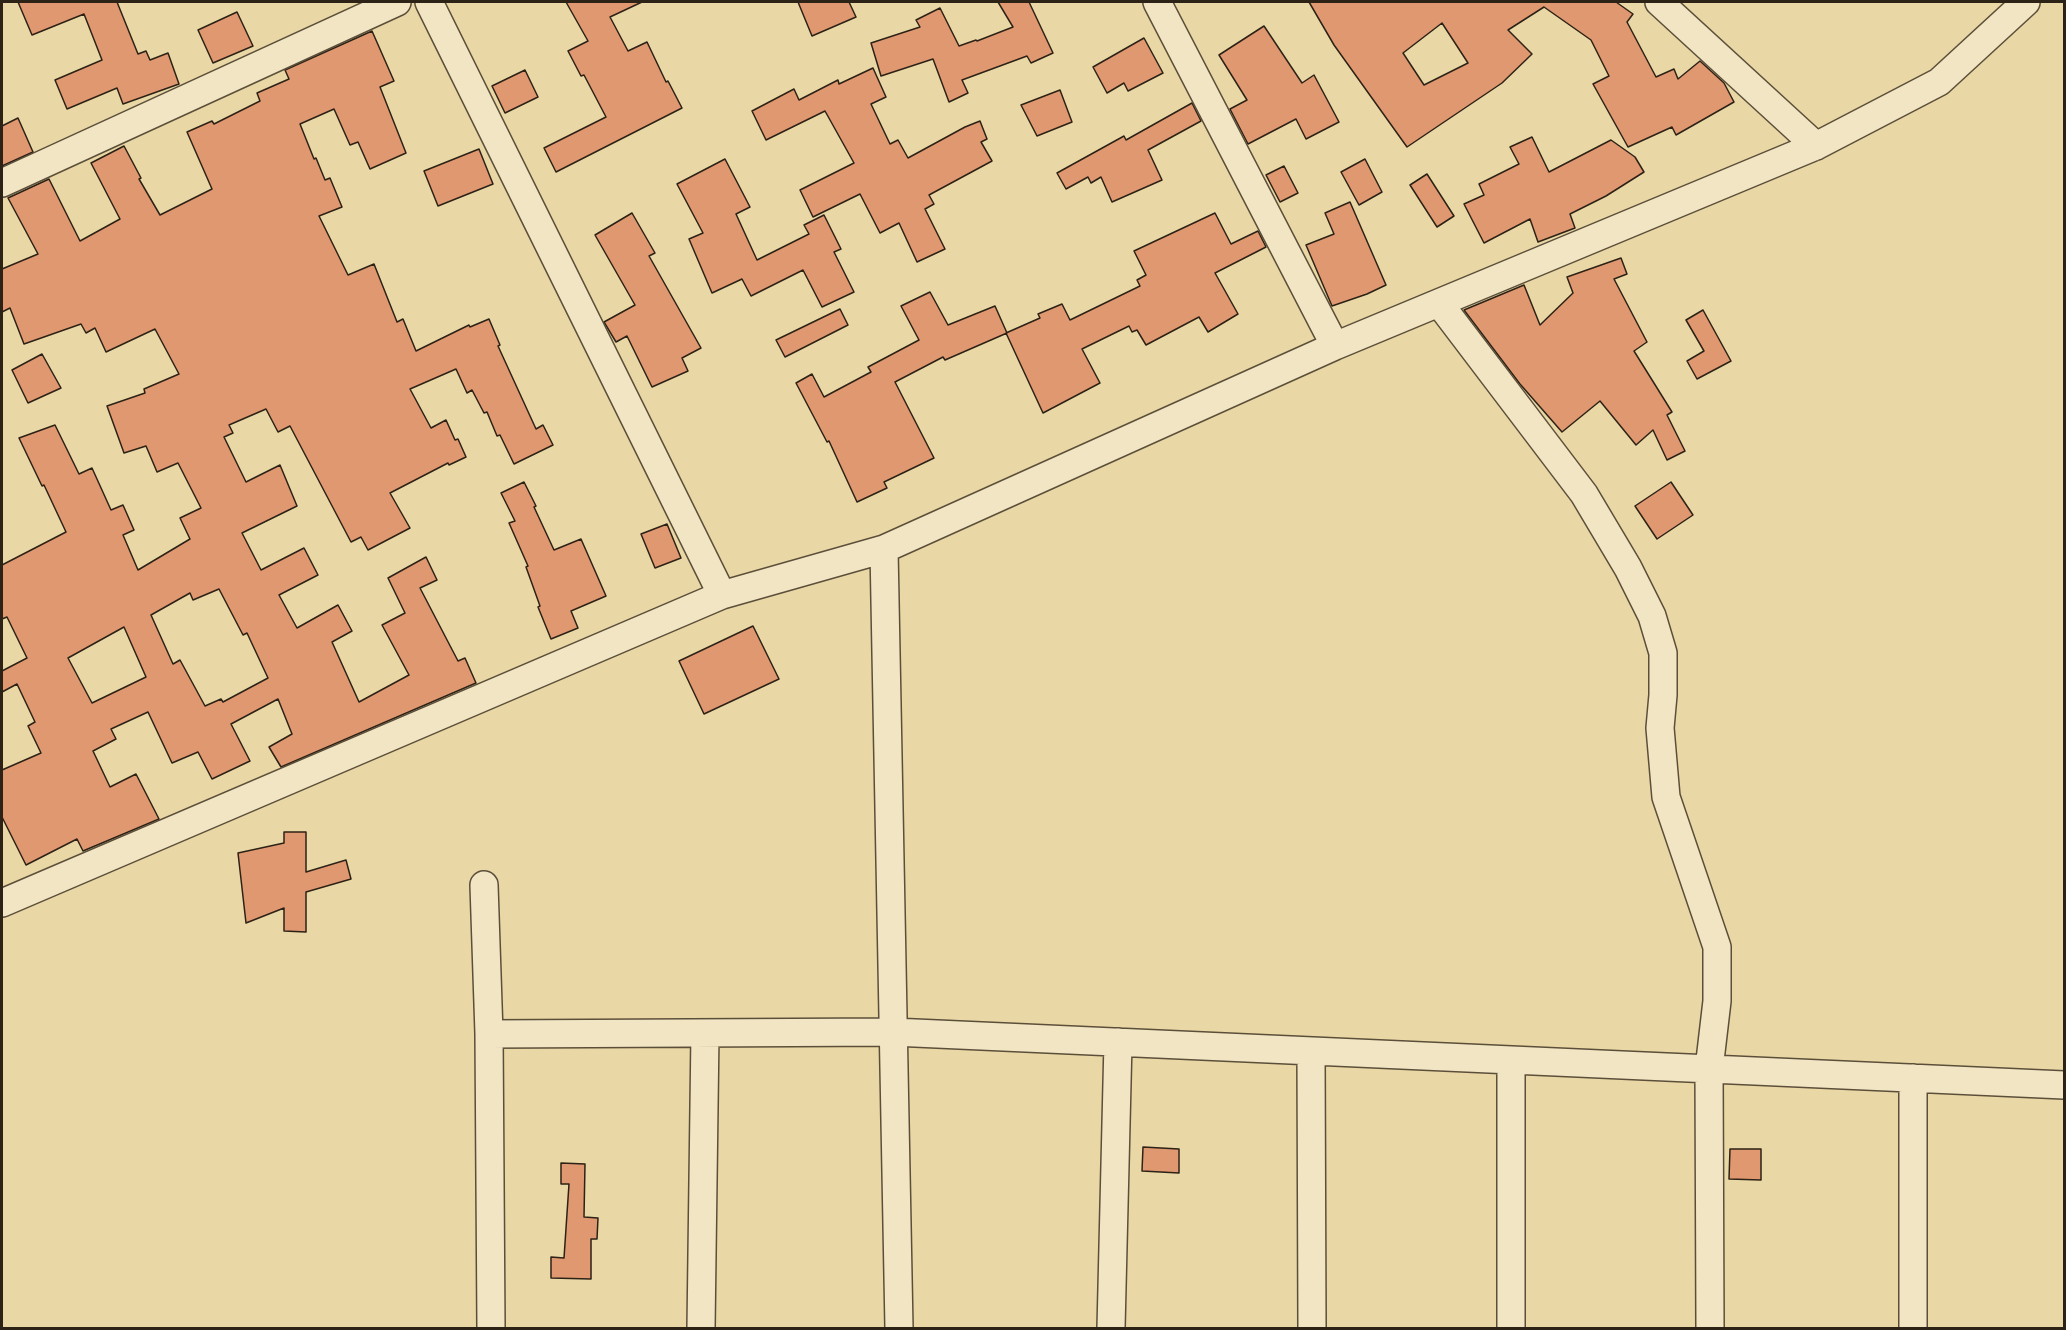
<!DOCTYPE html>
<html>
<head>
<meta charset="utf-8">
<style>
  body { margin:0 }
  #map { position:relative; width:2066px; height:1330px; overflow:hidden; background:#e9d7a5; font-family:"Libre Bodoni",serif }
  canvas { display:block }
  .frame { position:absolute; inset:0; border:3px solid #2d2216; pointer-events:none }
</style>
</head>
<body>
<div id="map">
<canvas width="2066" height="1330"></canvas>
<div class="frame"></div>
</div>
<script>
const g = document.querySelector('canvas').getContext('2d');
g.lineJoin = 'round';
function paint(path, color) {
  g.fillStyle = color;
  g.fill(path, 'evenodd');
}
function stroke(path, color, width, dash) {
  g.strokeStyle = color;
  g.lineWidth = width;
  g.lineCap = dash ? 'butt' : 'round';
  g.setLineDash(dash || []);
  g.stroke(path);
}
const building = new Path2D(`
  M 18,2 L 117,2 L 138,54 L 146,51 L 150,60 L 168,53 L 179,84 L 123,104 L 117,88 L 67,109 L 55,80 L 102,60 L 84,14 L 32,35 Z
  M 566,2 L 642,2 L 610,17 L 628,51 L 647,42 L 666,82 L 668,81 L 682,108 L 556,172 L 544,148 L 606,117 L 584,75 L 581,76 L 568,51 L 588,41 Z
  M 798,2 L 849,2 L 856,17 L 812,36 Z
  M 998,2 L 1029,2 L 1053,53 L 1031,63 L 1027,56 L 962,80 L 968,93 L 949,102 L 933,59 L 881,76 L 871,43 L 920,27 L 916,20 L 940,8 L 959,46 L 976,40 L 977,41 L 1013,27 Z
  M 1309,2 L 1616,2 L 1633,14 L 1627,22 L 1656,77 L 1674,69 L 1678,79 L 1700,61 L 1724,83 L 1734,102 L 1676,135 L 1672,127 L 1628,147 L 1593,84 L 1609,76 L 1591,40 L 1544,7 L 1508,30 L 1532,54 L 1502,83 L 1407,147 L 1334,45 ZM 1442,23 L 1468,63 L 1424,85 L 1403,53 Z
  M 237,12 L 253,46 L 213,63 L 198,30 Z
  M 1264,26 L 1302,83 L 1314,75 L 1339,122 L 1306,139 L 1296,119 L 1248,144 L 1230,109 L 1247,100 L 1219,55 Z
  M 372,31 L 394,81 L 380,87 L 406,153 L 370,169 L 358,142 L 350,145 L 334,109 L 300,124 L 314,159 L 316,158 L 325,180 L 330,178 L 342,207 L 319,216 L 348,275 L 374,264 L 397,322 L 403,319 L 416,351 L 469,325 L 470,327 L 489,319 L 500,345 L 498,346 L 536,429 L 543,425 L 553,445 L 514,464 L 500,435 L 497,436 L 487,412 L 484,413 L 472,390 L 467,393 L 456,369 L 410,389 L 431,428 L 446,420 L 455,440 L 458,439 L 466,457 L 449,465 L 448,463 L 390,493 L 410,528 L 368,550 L 361,537 L 351,542 L 290,426 L 278,432 L 266,409 L 229,425 L 233,433 L 224,437 L 246,482 L 280,465 L 297,506 L 242,533 L 261,570 L 304,548 L 318,575 L 279,595 L 297,628 L 338,605 L 352,631 L 332,642 L 359,702 L 409,675 L 382,625 L 405,613 L 388,578 L 426,557 L 437,580 L 420,588 L 458,661 L 465,658 L 476,683 L 281,767 L 269,747 L 292,734 L 278,699 L 231,724 L 250,761 L 212,779 L 198,752 L 172,763 L 148,712 L 111,729 L 116,739 L 93,751 L 110,787 L 136,774 L 159,819 L 83,851 L 77,839 L 26,865 L 2,817 L 2,770 L 41,753 L 28,726 L 35,722 L 17,684 L 2,692 L 2,671 L 27,658 L 7,617 L 2,619 L 2,565 L 66,532 L 44,485 L 42,486 L 19,438 L 55,425 L 79,474 L 92,468 L 111,510 L 123,505 L 134,530 L 123,535 L 138,570 L 190,539 L 180,518 L 201,508 L 178,463 L 157,472 L 146,446 L 124,453 L 107,406 L 145,393 L 144,389 L 179,374 L 155,329 L 106,352 L 95,328 L 86,333 L 81,324 L 24,344 L 10,308 L 2,312 L 2,269 L 38,254 L 8,198 L 49,179 L 80,241 L 120,219 L 91,163 L 124,146 L 141,178 L 139,179 L 160,215 L 212,189 L 187,132 L 212,121 L 214,124 L 260,101 L 257,93 L 289,79 L 285,70 ZM 219,589 L 243,635 L 247,633 L 268,678 L 223,702 L 221,699 L 205,706 L 180,660 L 173,664 L 151,615 L 190,593 L 193,600 ZM 124,627 L 146,677 L 92,703 L 68,658 Z
  M 1144,38 L 1163,73 L 1128,91 L 1124,83 L 1107,93 L 1093,67 Z
  M 873,68 L 886,97 L 871,104 L 890,144 L 898,140 L 908,158 L 965,127 L 980,121 L 987,139 L 981,142 L 992,161 L 929,195 L 934,204 L 925,209 L 945,249 L 917,262 L 899,223 L 880,233 L 860,194 L 813,217 L 800,190 L 854,163 L 825,111 L 766,140 L 752,111 L 794,89 L 799,100 L 838,80 L 839,84 Z
  M 525,70 L 538,97 L 505,113 L 492,86 Z
  M 1060,90 L 1072,122 L 1037,136 L 1021,105 Z
  M 1192,103 L 1201,121 L 1148,150 L 1162,180 L 1112,202 L 1101,177 L 1091,183 L 1088,177 L 1066,189 L 1057,173 L 1124,136 L 1126,140 Z
  M 18,118 L 33,152 L 2,166 L 2,126 Z
  M 1532,137 L 1549,172 L 1611,140 L 1635,157 L 1644,172 L 1606,196 L 1570,214 L 1575,228 L 1538,242 L 1530,219 L 1484,243 L 1464,204 L 1484,195 L 1479,184 L 1519,164 L 1510,147 Z
  M 479,149 L 493,184 L 438,206 L 424,171 Z
  M 725,159 L 750,207 L 736,214 L 757,260 L 809,234 L 804,225 L 824,215 L 841,249 L 834,252 L 854,292 L 822,307 L 803,270 L 751,296 L 742,279 L 712,293 L 689,239 L 703,233 L 677,184 Z
  M 1365,159 L 1382,192 L 1359,205 L 1341,172 Z
  M 1284,166 L 1298,193 L 1280,202 L 1266,175 Z
  M 1427,174 L 1454,216 L 1437,227 L 1410,185 Z
  M 1350,202 L 1386,285 L 1367,294 L 1332,306 L 1306,245 L 1334,234 L 1325,213 Z
  M 632,213 L 655,253 L 649,256 L 701,348 L 682,358 L 688,371 L 652,387 L 627,336 L 616,342 L 604,322 L 635,305 L 595,235 Z
  M 1215,213 L 1231,244 L 1258,231 L 1266,247 L 1215,273 L 1238,314 L 1208,332 L 1199,317 L 1146,345 L 1137,330 L 1132,332 L 1129,326 L 1082,349 L 1100,383 L 1043,413 L 1006,333 L 1040,318 L 1038,314 L 1062,304 L 1070,320 L 1140,286 L 1137,280 L 1146,275 L 1134,251 Z
  M 1621,258 L 1627,274 L 1614,279 L 1647,342 L 1634,351 L 1672,412 L 1667,415 L 1685,451 L 1667,460 L 1653,430 L 1636,445 L 1600,401 L 1562,432 L 1520,384 L 1464,310 L 1524,285 L 1540,325 L 1573,293 L 1567,277 Z
  M 930,292 L 948,325 L 995,306 L 1007,333 L 945,360 L 943,357 L 895,382 L 934,458 L 884,482 L 887,488 L 857,502 L 829,441 L 827,442 L 796,383 L 812,374 L 824,397 L 871,372 L 868,367 L 919,340 L 901,306 Z
  M 840,309 L 848,325 L 785,357 L 776,340 Z
  M 1703,310 L 1731,361 L 1697,379 L 1687,361 L 1704,351 L 1686,320 Z
  M 42,354 L 61,388 L 28,403 L 12,370 Z
  M 524,482 L 536,506 L 534,507 L 554,550 L 581,539 L 606,596 L 571,611 L 578,628 L 551,639 L 538,607 L 540,606 L 526,567 L 528,566 L 509,523 L 515,521 L 501,493 Z
  M 1671,482 L 1693,515 L 1657,539 L 1635,506 Z
  M 667,524 L 681,558 L 655,568 L 641,534 Z
  M 753,626 L 779,679 L 704,714 L 679,661 Z
  M 284,832 L 306,832 L 306,872 L 346,860 L 351,879 L 306,892 L 306,932 L 284,931 L 284,908 L 246,923 L 238,853 L 284,843 Z
  M 1143,1147 L 1179,1149 L 1179,1173 L 1142,1171 Z
  M 1730,1149 L 1761,1149 L 1761,1180 L 1729,1179 Z
  M 561,1163 L 585,1164 L 584,1217 L 598,1218 L 597,1239 L 591,1239 L 591,1279 L 551,1278 L 551,1257 L 564,1258 L 569,1184 L 561,1184 Z`);
paint(building, '#e09871');
stroke(building, '#2d2216', 1.5);
const minor = new Path2D(`
  M 429,2 L 722,595
  M 1157,2 L 1335,346
  M 1659,2 L 1816,146
  M 2,183 L 397,2
  M 1439,303 L 1584,494 L 1628,568 L 1652,616 L 1663,653 L 1663,695 L 1660,728 L 1666,797 L 1717,947 L 1717,1001 L 1709,1069 L 1710,1328
  M 884,549 L 899,1328
  M 484,885 L 489,1034 L 491,1328
  M 2,903 L 722,595 L 884,549 L 1335,346 L 1816,146 L 1939,82 L 2026,2
  M 489,1034 L 893,1032 L 2064,1085
  M 1311,1051 L 1312,1328
  M 701,1328 L 705,1033
  M 1111,1328 L 1118,1042
  M 1511,1328 L 1511,1060
  M 1913,1328 L 1913,1078`);
stroke(minor, '#5c4f3a', 30);
stroke(minor, '#f1e5c4', 27);
</script>
</body>
</html>
